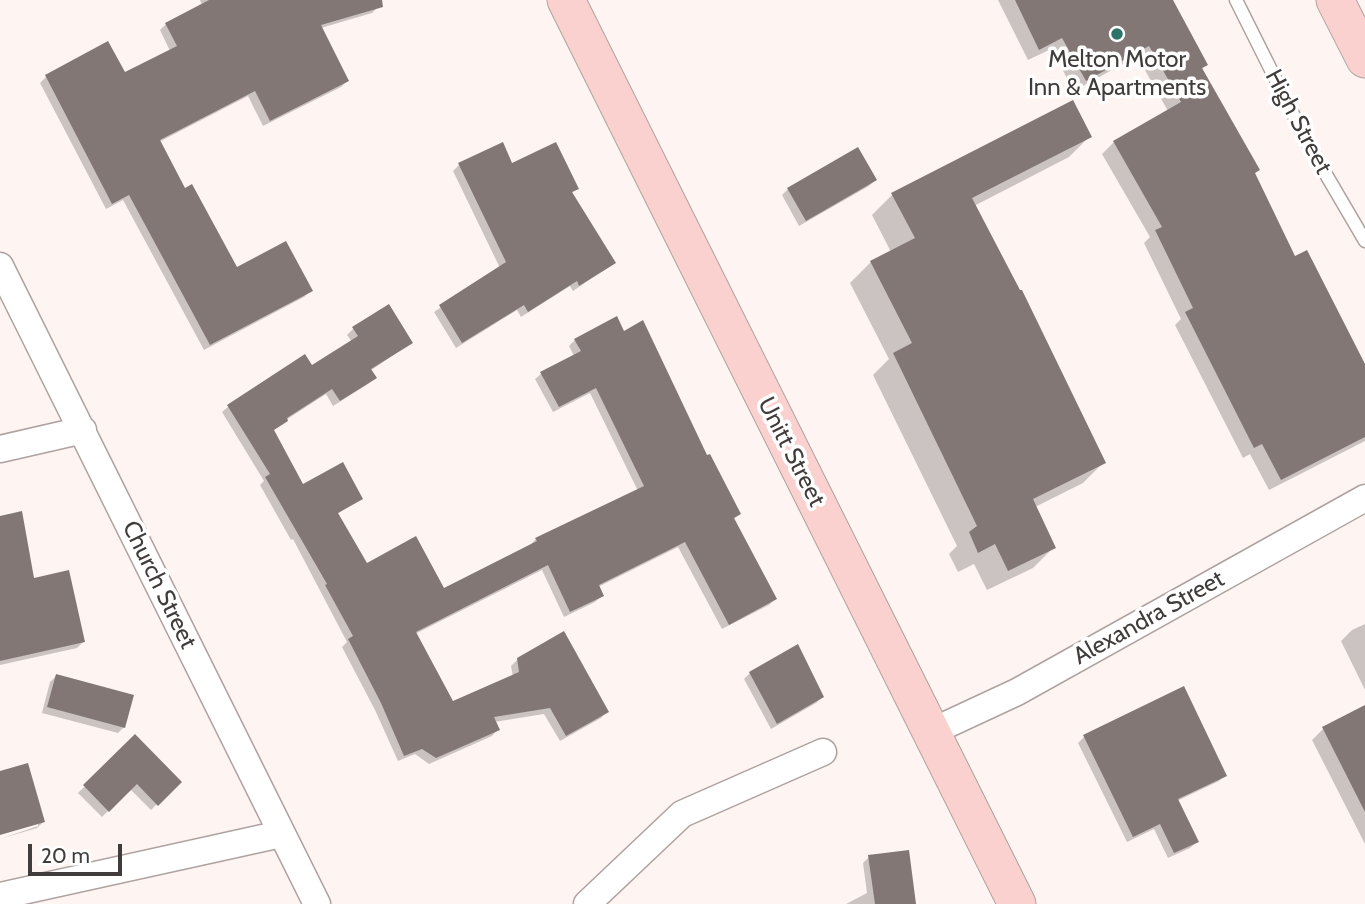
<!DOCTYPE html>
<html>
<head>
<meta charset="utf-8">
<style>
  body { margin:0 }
  #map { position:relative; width:1365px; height:904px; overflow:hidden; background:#fef4f2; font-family:Cabin,sans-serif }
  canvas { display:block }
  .scale { position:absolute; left:28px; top:844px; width:94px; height:32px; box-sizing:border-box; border:4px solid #403c3b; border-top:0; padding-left:9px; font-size:21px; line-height:24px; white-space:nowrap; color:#403c3b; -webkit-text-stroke:5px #fff; paint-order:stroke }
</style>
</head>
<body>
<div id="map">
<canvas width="1365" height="904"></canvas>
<div class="scale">20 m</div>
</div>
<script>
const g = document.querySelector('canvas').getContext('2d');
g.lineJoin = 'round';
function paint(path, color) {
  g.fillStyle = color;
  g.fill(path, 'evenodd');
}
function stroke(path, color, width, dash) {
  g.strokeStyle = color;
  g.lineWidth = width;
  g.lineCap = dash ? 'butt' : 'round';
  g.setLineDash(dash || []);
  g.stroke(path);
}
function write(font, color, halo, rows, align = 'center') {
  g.font = font + ' Cabin,sans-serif';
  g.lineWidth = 7;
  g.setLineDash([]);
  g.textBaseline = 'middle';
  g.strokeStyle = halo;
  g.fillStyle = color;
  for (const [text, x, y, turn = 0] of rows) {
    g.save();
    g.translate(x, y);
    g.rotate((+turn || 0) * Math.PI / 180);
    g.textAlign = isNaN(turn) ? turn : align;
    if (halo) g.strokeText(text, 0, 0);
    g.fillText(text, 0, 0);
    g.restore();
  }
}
paint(new Path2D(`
  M 200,0 L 376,0 L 378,7 L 372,13 L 321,28 L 347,81 L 341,87 L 263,126 L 248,96 L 159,142 L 185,190 L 236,270 L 310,291 L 304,297 L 204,350 L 123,200 L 106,209 L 40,83 L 46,77 L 125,75 L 170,51 L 160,30 L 166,24 L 202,5 Z
  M 998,0 L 1172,0 L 1206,65 L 1201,70 L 1294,258 L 1365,367 L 1365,441 L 1269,490 L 1250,454 L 1243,458 L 1175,325 L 1181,319 L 1144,243 L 1150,237 L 1102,154 L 1114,142 L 1168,111 L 1137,56 L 1074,91 L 1051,49 L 1028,60 Z
  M 1090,136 L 1069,157 L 974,206 L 1104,462 L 1083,483 L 1035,507 L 1054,547 L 1033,568 L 987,590 L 974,564 L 958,572 L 949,554 L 957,546 L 873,375 L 889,359 L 850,283 L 871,262 L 891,252 L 872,215 L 892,195 Z
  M 459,165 L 511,165 L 576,189 L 571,194 L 614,263 L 573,291 L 570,286 L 521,317 L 517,310 L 456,348 L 434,312 L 500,268 L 453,171 Z
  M 875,180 L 869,186 L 799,226 L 782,195 L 788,189 Z
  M 353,329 L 411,343 L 370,371 L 375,378 L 368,384 L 333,406 L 326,394 L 286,420 L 272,431 L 302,486 L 361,499 L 337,514 L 366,565 L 443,591 L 530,545 L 536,539 L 638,491 L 590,393 L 553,412 L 535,379 L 542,373 L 574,356 L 569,346 L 575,340 L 707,457 L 739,514 L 733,519 L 775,599 L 769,605 L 722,629 L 678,547 L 598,587 L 602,596 L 595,602 L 564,617 L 542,570 L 415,634 L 452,703 L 513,677 L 511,666 L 518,659 L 607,711 L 601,718 L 560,741 L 544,714 L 494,722 L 498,729 L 492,736 L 429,764 L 415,754 L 398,761 L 375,710 L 342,647 L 347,642 L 293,539 L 291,540 L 260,485 L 264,481 L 222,412 L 229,406 L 311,368 L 352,342 L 347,335 Z
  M 0,517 L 33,580 L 83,642 L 77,648 L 0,665 Z
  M 1365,624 L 1365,690 L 1341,641 L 1352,630 Z
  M 750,673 L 822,697 L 816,703 L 771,729 L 744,679 Z
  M 56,676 L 124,727 L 118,733 L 42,713 L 50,682 Z
  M 1365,707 L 1365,844 L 1312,740 L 1323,729 Z
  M 135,737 L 179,782 L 151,810 L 130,789 L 102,817 L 78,793 Z
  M 1084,737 L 1225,775 L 1219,781 L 1177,801 L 1197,842 L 1190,848 L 1168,858 L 1154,829 L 1127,842 L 1078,743 Z
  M 0,772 L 43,822 L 37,828 L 0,839 L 38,826 L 38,823 L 0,834 Z
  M 869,857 L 914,904 L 846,904 L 867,893 L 863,863 Z`), '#0003');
paint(new Path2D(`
  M 209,0 L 382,0 L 383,7 L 321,25 L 349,81 L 270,121 L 255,91 L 160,140 L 185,188 L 192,184 L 237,267 L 286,241 L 313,291 L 210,345 L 129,195 L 112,204 L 45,75 L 108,41 L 125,72 L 177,46 L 165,23 Z
  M 1015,0 L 1173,0 L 1208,65 L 1202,68 L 1260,170 L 1255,173 L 1295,256 L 1307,250 L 1365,364 L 1365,437 L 1281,480 L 1262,444 L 1254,448 L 1185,312 L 1193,308 L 1155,230 L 1162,227 L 1113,141 L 1181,102 L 1149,46 L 1086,81 L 1062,38 L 1039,50 Z
  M 1073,100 L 1092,137 L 972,198 L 1020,290 L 1022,290 L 1106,463 L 1033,499 L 1056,548 L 1008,571 L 995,544 L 978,553 L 969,532 L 977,526 L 893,353 L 912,343 L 870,261 L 915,238 L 891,193 Z
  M 503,142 L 512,163 L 556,142 L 579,189 L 572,192 L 616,263 L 579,286 L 577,281 L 528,312 L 524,305 L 462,343 L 439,305 L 506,262 L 458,163 Z
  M 858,147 L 877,180 L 806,221 L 787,188 Z
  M 389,304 L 413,343 L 371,369 L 377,378 L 340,401 L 332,389 L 287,418 L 288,421 L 274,430 L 303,484 L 343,462 L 363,499 L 338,513 L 367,563 L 416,536 L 444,588 L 537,541 L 535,538 L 644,486 L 596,388 L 559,407 L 540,372 L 581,351 L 574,339 L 617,316 L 624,331 L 643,320 L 707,455 L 710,454 L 741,514 L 734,518 L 777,599 L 729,625 L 685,542 L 599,585 L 604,596 L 570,612 L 548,565 L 416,632 L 453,701 L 519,672 L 517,658 L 564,631 L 609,712 L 566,736 L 550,708 L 494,717 L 500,730 L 436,758 L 422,749 L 404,756 L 381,703 L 348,639 L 353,636 L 325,585 L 327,584 L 265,477 L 270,474 L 227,405 L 305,354 L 312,365 L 358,336 L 352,327 Z
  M 22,511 L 34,578 L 69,570 L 85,642 L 0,661 L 0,516 Z
  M 798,644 L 824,697 L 777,724 L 749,672 Z
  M 56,674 L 134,695 L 125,728 L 47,707 Z
  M 1184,686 L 1227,776 L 1178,799 L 1199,842 L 1174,853 L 1160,824 L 1133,837 L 1083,735 Z
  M 1365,705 L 1365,812 L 1322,727 Z
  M 135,734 L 182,782 L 158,806 L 137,784 L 109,812 L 83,785 Z
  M 28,763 L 45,822 L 0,835 L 0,771 Z
  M 909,850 L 916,904 L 875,904 L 868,855 Z`), '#827775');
const lane = new Path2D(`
  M 1236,0 L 1307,142 L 1365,241`);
const street = new Path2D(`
  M 0,266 L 317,904
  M 0,449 L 83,430
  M 931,732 L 1017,692 L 1365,498
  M 0,896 L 281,834
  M 587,904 L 682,814 L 823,752`);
const secondary = new Path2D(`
  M 566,0 L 1017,904
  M 1335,0 L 1365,59`);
stroke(lane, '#aea2a0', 15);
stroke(street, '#aea2a0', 29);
stroke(secondary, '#aea2a0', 39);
stroke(lane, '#fff', 12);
stroke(street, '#fff', 26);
stroke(secondary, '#fad1ce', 37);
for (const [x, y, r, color] of [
  [1117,34,7,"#2d7369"]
]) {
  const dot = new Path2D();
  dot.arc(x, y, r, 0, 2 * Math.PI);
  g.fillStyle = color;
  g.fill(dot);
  stroke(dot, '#fff', 2.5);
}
write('24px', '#403c3b', '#fff', [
  ["Melton Motor",1117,60],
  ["Inn & Apartments",1117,88]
]);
write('24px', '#403c3b', '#fff', [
  ["High Street",1298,122,62],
  ["Unitt Street",791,452,63],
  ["Church Street",159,585,64],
  ["Alexandra Street",1149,618,-29]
]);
</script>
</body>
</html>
